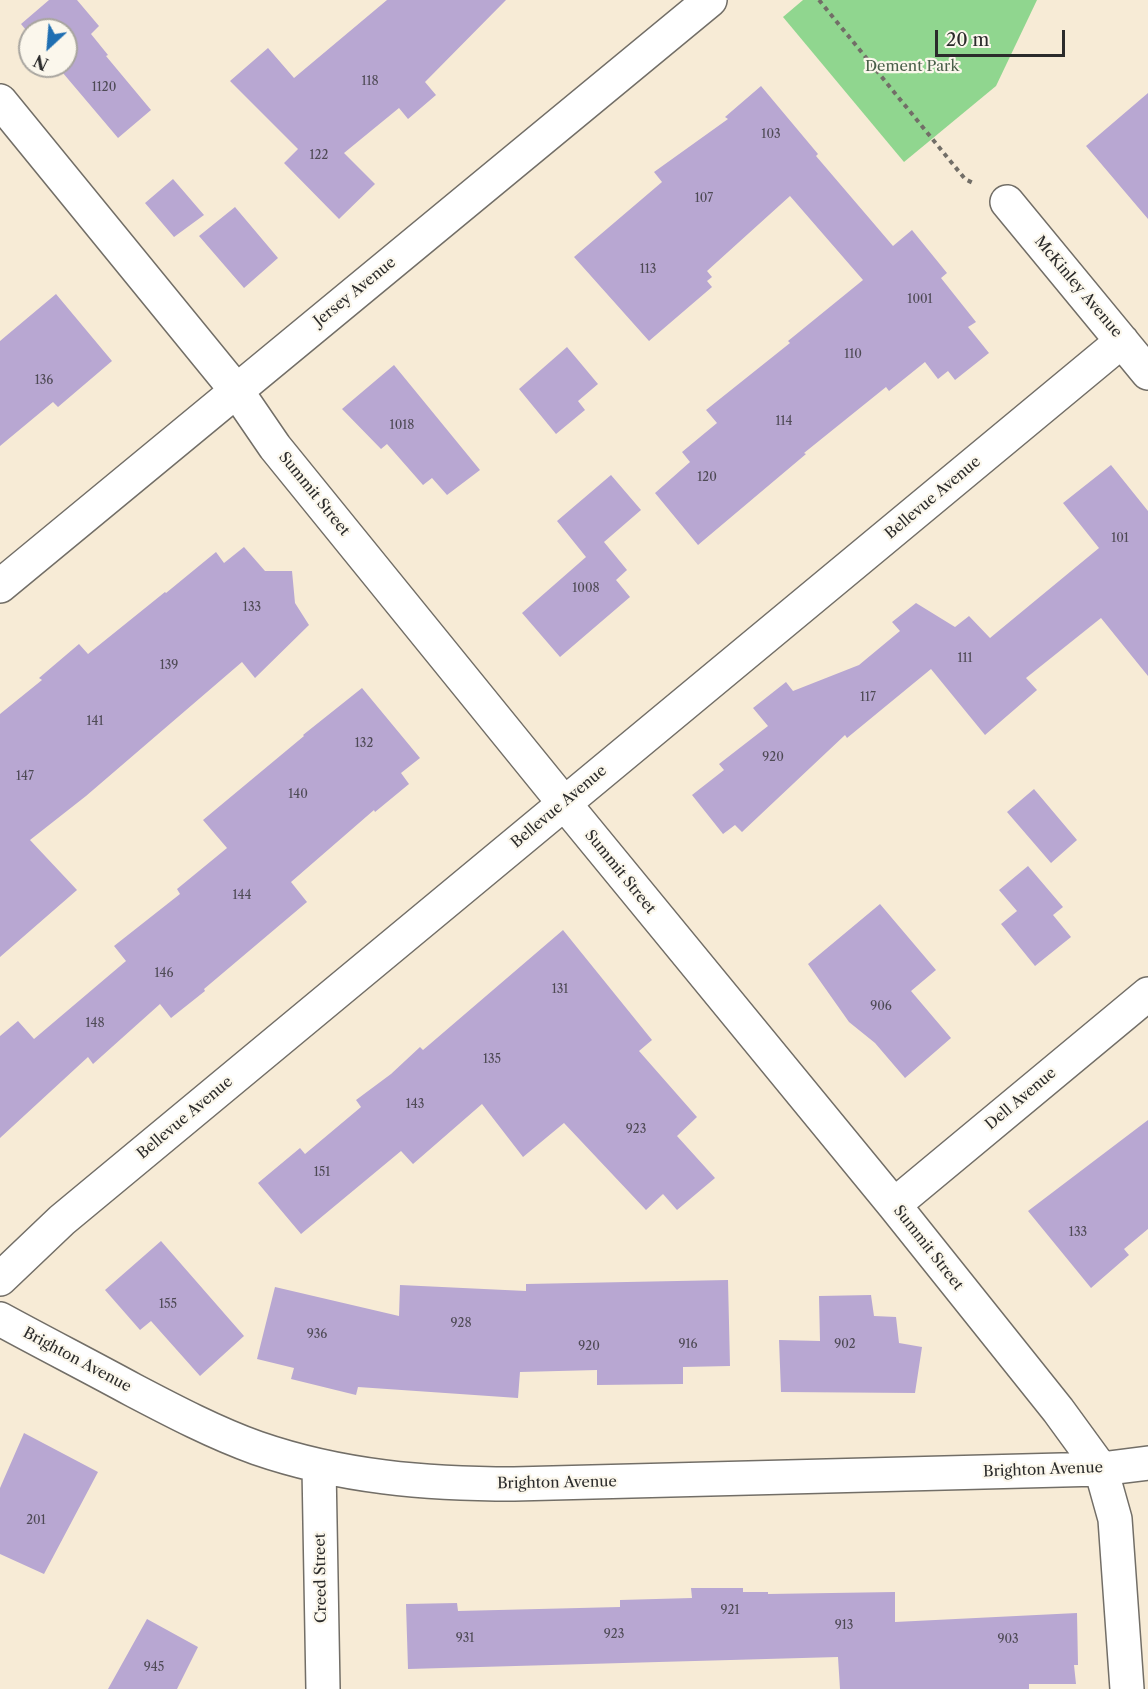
<!DOCTYPE html>
<html>
<head>
<meta charset="utf-8">
<style>
  body { margin:0 }
  #map { position:relative; width:1148px; height:1689px; overflow:hidden; background:#f7ebd6; font-family:"Libre Caslon Text",serif }
  canvas { display:block }
  .north { position:absolute; left:18px; top:18px; width:60px; height:60px; box-sizing:border-box; background:#fbf7ec; border:2px solid #a8a59f; border-radius:50%; rotate:206deg; font-size:16px; font-weight:700; line-height:24px; text-align:center; color:#2b2b2b }
  .north::after { content:''; display:block; margin:auto; width:21px; height:27px; background:#1f6fb2; clip-path:polygon(50% 0,100% 100%,50% 72%,0 100%) }
  .scale { position:absolute; left:935px; top:30px; width:130px; height:27px; box-sizing:border-box; border:3px solid #2b2b2b; border-top:0; padding-left:8px; font-size:18px; line-height:21px; white-space:nowrap; color:#2b2b2b; -webkit-text-stroke:4px #fbf7ec; paint-order:stroke }
</style>
</head>
<body>
<div id="map">
<canvas width="1148" height="1689"></canvas>
<div class="north">N</div>
<div class="scale">20 m</div>
</div>
<script>
const g = document.querySelector('canvas').getContext('2d');
g.lineJoin = 'round';
function paint(path, color) {
  g.fillStyle = color;
  g.fill(path, 'evenodd');
}
function stroke(path, color, width, dash) {
  g.strokeStyle = color;
  g.lineWidth = width;
  g.lineCap = dash ? 'butt' : 'round';
  g.setLineDash(dash || []);
  g.stroke(path);
}
function write(font, color, halo, rows, align = 'center') {
  g.font = font + ' "Libre Caslon Text",serif';
  g.lineWidth = 4.5;
  g.setLineDash([]);
  g.textBaseline = 'middle';
  g.strokeStyle = halo;
  g.fillStyle = color;
  for (const [text, x, y, turn = 0] of rows) {
    g.save();
    g.translate(x, y);
    g.rotate((+turn || 0) * Math.PI / 180);
    g.textAlign = isNaN(turn) ? turn : align;
    if (halo) g.strokeText(text, 0, 0);
    g.fillText(text, 0, 0);
    g.restore();
  }
}
paint(new Path2D(`
  M 803,0 L 1037,0 L 996,86 L 904,162 L 783,17 Z`), '#90d68f');
paint(new Path2D(`
  M 49,0 L 77,0 L 99,26 L 91,34 L 108,55 L 106,56 L 151,110 L 118,138 L 57,66 L 66,66 L 66,30 L 30,30 L 30,35 L 21,24 Z
  M 387,0 L 506,0 L 425,82 L 436,95 L 408,119 L 399,108 L 344,153 L 375,184 L 339,219 L 284,163 L 298,149 L 230,81 L 268,48 L 294,78 Z
  M 761,86 L 818,154 L 816,156 L 893,246 L 912,230 L 947,273 L 941,278 L 976,322 L 968,327 L 989,353 L 955,380 L 948,371 L 938,379 L 925,362 L 889,391 L 886,387 L 804,453 L 806,454 L 698,545 L 655,493 L 690,462 L 682,452 L 717,423 L 706,410 L 790,343 L 788,341 L 863,280 L 790,196 L 707,271 L 712,277 L 707,281 L 712,287 L 649,341 L 574,257 L 662,182 L 654,172 L 728,119 L 725,117 Z
  M 1148,93 L 1148,219 L 1086,146 Z
  M 173,179 L 204,215 L 174,237 L 145,203 Z
  M 235,207 L 278,258 L 244,288 L 199,236 Z
  M 56,294 L 112,361 L 58,407 L 53,402 L 0,446 L 0,341 Z
  M 567,347 L 598,384 L 578,401 L 585,410 L 556,434 L 519,389 Z
  M 394,365 L 480,470 L 447,495 L 432,478 L 423,485 L 387,444 L 381,449 L 342,409 Z
  M 1111,465 L 1148,511 L 1148,676 L 1101,618 L 1026,678 L 1037,690 L 985,735 L 931,669 L 847,738 L 845,735 L 742,832 L 735,825 L 723,834 L 692,795 L 724,770 L 719,764 L 768,726 L 753,708 L 786,682 L 793,691 L 859,665 L 900,631 L 892,622 L 916,603 L 955,627 L 969,616 L 990,638 L 1099,548 L 1063,503 Z
  M 611,475 L 641,510 L 604,542 L 627,570 L 616,580 L 630,597 L 560,657 L 522,613 L 586,557 L 557,521 Z
  M 244,547 L 265,571 L 292,571 L 295,603 L 309,625 L 255,678 L 242,662 L 86,796 L 30,840 L 77,890 L 0,957 L 0,714 L 42,680 L 39,678 L 79,644 L 88,654 L 165,592 L 166,593 L 216,552 L 224,563 Z
  M 362,688 L 420,758 L 401,773 L 409,784 L 375,812 L 374,810 L 291,882 L 307,902 L 204,989 L 205,991 L 171,1018 L 160,1004 L 93,1064 L 88,1057 L 0,1138 L 0,1036 L 18,1021 L 34,1039 L 126,961 L 114,946 L 180,894 L 177,889 L 227,848 L 203,820 L 304,736 L 303,735 Z
  M 1034,789 L 1077,840 L 1051,863 L 1007,812 Z
  M 1028,866 L 1063,907 L 1053,915 L 1071,937 L 1035,966 L 1001,924 L 1017,911 L 999,890 Z
  M 880,904 L 936,970 L 911,991 L 951,1038 L 905,1078 L 875,1043 L 849,1022 L 808,964 Z
  M 563,930 L 652,1040 L 639,1051 L 697,1117 L 677,1136 L 715,1178 L 677,1210 L 663,1194 L 646,1210 L 564,1123 L 523,1157 L 482,1104 L 413,1164 L 401,1151 L 301,1234 L 258,1183 L 300,1148 L 305,1154 L 361,1107 L 356,1100 L 391,1074 L 420,1047 L 423,1050 Z
  M 1148,1120 L 1148,1229 L 1124,1249 L 1129,1255 L 1091,1288 L 1028,1211 Z
  M 161,1241 L 244,1336 L 200,1376 L 151,1321 L 140,1330 L 105,1290 Z
  M 728,1280 L 730,1366 L 683,1367 L 683,1384 L 597,1385 L 597,1370 L 520,1372 L 518,1398 L 358,1387 L 356,1395 L 291,1379 L 294,1368 L 257,1359 L 275,1287 L 399,1316 L 400,1285 L 526,1291 L 526,1284 Z
  M 871,1295 L 874,1316 L 896,1317 L 899,1343 L 922,1347 L 915,1393 L 781,1392 L 779,1340 L 820,1341 L 819,1296 Z
  M 24,1433 L 98,1472 L 44,1574 L 0,1554 L 0,1488 Z
  M 691,1588 L 743,1588 L 743,1592 L 768,1592 L 768,1594 L 895,1592 L 895,1622 L 1077,1613 L 1078,1665 L 1074,1665 L 1076,1684 L 1029,1684 L 1029,1689 L 840,1689 L 838,1657 L 408,1669 L 406,1604 L 457,1603 L 458,1611 L 620,1607 L 620,1600 L 692,1598 Z
  M 147,1619 L 198,1647 L 177,1689 L 108,1689 Z`), '#b8a7d2');
const street = new Path2D(`
  M 0,101 L 236,390 L 275,447 L 564,803 L 894,1205 L 1058,1410 L 1101,1469 L 1115,1519 L 1127,1689
  M 1007,202 L 1148,373
  M 0,586 L 710,0
  M 894,1205 L 1148,994
  M 0,1279 L 62,1220 L 1122,341
  M 0,1319 C 44,1343 89,1366 133,1390 C 173,1411 215,1433 257,1448 C 341,1477 426,1484 514,1484 L 1101,1469 L 1148,1463
  M 319,1467 L 323,1689`);
stroke(street, '#726e67', 36);
stroke(new Path2D(`
  M 819,0 L 965,179 L 973,183`), '#726e67', 4, [4.5, 4.5]);
stroke(street, '#fff', 33);
write('12px', '#4e4a55', null, [
  ["118",370,82],
  ["1120",104,88],
  ["103",771,135],
  ["122",319,156],
  ["107",704,199],
  ["113",648,270],
  ["1001",920,300],
  ["110",853,355],
  ["136",44,381],
  ["114",784,422],
  ["1018",402,426],
  ["120",707,478],
  ["101",1120,539],
  ["1008",586,589],
  ["133",252,608],
  ["111",965,659],
  ["139",169,666],
  ["117",868,698],
  ["141",95,722],
  ["132",364,744],
  ["920",773,758],
  ["147",25,777],
  ["140",298,795],
  ["144",242,896],
  ["146",164,974],
  ["131",560,990],
  ["906",881,1007],
  ["148",95,1024],
  ["135",492,1060],
  ["143",415,1105],
  ["923",636,1130],
  ["151",322,1173],
  ["133",1078,1233],
  ["155",168,1305],
  ["928",461,1324],
  ["936",317,1335],
  ["916",688,1345],
  ["902",845,1345],
  ["920",589,1347],
  ["201",36,1521],
  ["921",730,1611],
  ["913",844,1626],
  ["923",614,1635],
  ["931",465,1639],
  ["903",1008,1640],
  ["945",154,1668]
]);
write('15px', '#495e49', '#fbf7ec', [
  ["Dement Park",912,67]
]);
write('15px', '#2b2b2b', '#fbf7ec', [
  ["McKinley Avenue",1078,287,50],
  ["Jersey Avenue",355,292,-39],
  ["Summit Street",314,494,51],
  ["Bellevue Avenue",933,498,-40],
  ["Bellevue Avenue",559,807,-40],
  ["Summit Street",620,872,51],
  ["Dell Avenue",1021,1099,-40],
  ["Bellevue Avenue",185,1118,-40],
  ["Summit Street",928,1248,52],
  ["Brighton Avenue",77,1360,28],
  ["Brighton Avenue",1043,1470,-2],
  ["Brighton Avenue",557,1483,-1],
  ["Creed Street",321,1578,-91]
]);
</script>
</body>
</html>
